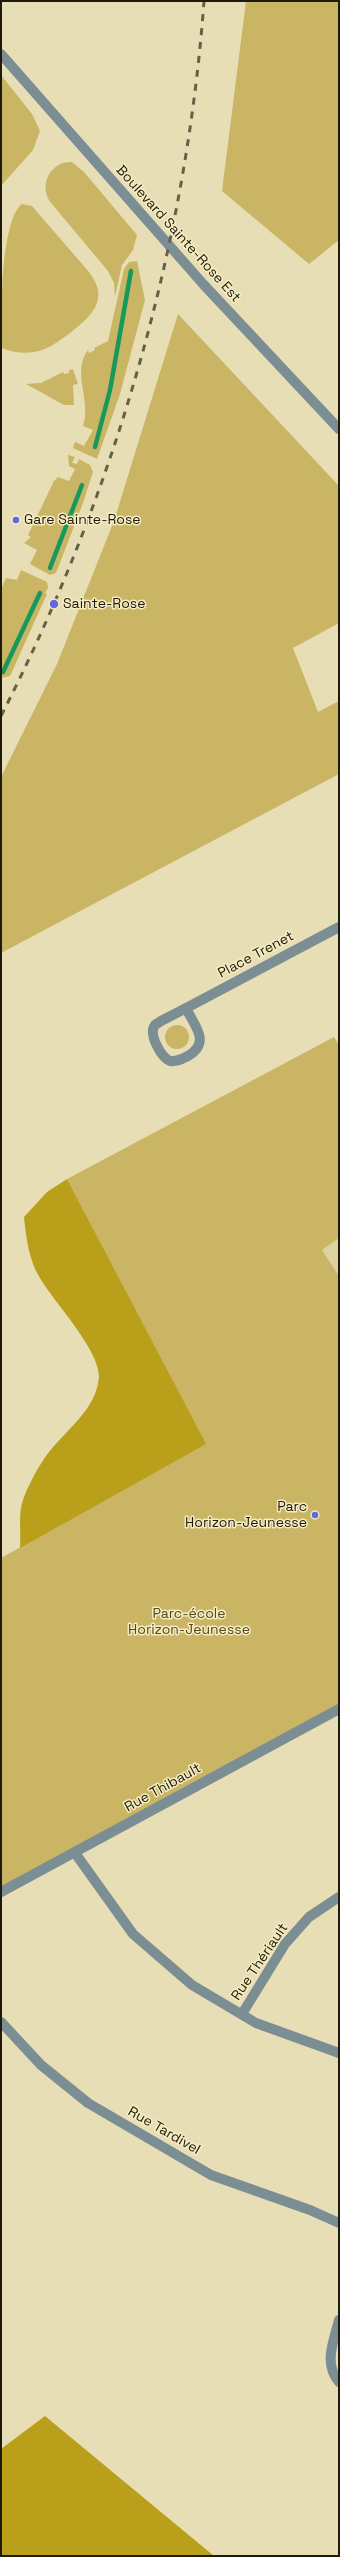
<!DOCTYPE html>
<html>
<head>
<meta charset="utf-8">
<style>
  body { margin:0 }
  #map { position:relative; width:340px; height:2557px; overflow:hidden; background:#e8deb6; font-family:"Space Grotesk",sans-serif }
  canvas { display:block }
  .frame { position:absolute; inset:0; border:2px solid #1f1b0c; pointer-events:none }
</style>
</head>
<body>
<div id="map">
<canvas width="340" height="2557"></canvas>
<div class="frame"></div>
</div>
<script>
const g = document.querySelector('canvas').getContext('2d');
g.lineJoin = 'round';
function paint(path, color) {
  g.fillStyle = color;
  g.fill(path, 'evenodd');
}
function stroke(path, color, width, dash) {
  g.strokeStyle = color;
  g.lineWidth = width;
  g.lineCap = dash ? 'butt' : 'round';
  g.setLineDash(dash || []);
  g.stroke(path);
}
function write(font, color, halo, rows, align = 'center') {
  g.font = font + ' "Space Grotesk",sans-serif';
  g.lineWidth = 3;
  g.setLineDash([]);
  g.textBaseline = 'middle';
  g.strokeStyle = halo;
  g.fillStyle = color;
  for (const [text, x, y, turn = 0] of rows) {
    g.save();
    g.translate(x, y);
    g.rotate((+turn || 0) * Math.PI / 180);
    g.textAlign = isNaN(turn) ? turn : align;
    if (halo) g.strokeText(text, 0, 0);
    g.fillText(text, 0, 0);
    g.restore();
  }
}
paint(new Path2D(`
  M 339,1238 L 339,1276 L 322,1250 Z`), '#ddd2a2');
paint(new Path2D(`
  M 246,1 L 339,1 L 339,240 L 309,264 L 222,191 Z
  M 1,75 L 32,114 L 40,131 L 33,150 L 1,186 Z
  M 72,162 L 84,172 L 137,235 L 133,250 L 122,265 L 115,297 L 114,283 L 108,271 L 51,203 C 38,186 50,161 72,162 Z
  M 22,204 L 32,206 L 89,272 C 110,299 92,316 70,333 C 59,341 48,350 34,352 C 23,354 12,352 1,348 C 1,317 0,221 22,204 Z
  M 137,261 L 145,300 L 120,394 L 97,459 L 73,448 L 75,442 L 84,446 L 93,430 L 83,426 C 92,401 71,373 88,350 L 89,353 L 95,350 L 94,348 L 108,341 L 124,269 L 129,262 Z
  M 178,314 L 339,486 L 339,623 L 293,648 L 318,712 L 339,701 L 339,774 L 1,953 L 1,777 L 57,664 L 114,521 Z
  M 73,369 L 78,384 L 73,385 L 74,405 L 82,405 L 64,405 L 26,384 L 41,383 L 63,372 L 64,374 L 69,373 L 69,370 Z
  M 68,455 L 75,457 L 72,463 L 77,464 L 79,459 L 90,465 L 93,472 L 83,503 L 56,573 L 50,575 L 30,564 L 37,550 L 24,543 L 31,537 L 28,535 L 54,481 L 58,477 L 69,481 L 75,469 L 69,466 Z
  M 21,570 L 47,582 L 48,588 L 45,593 L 47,594 L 10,676 L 1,678 L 1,589 L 6,578 L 17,580 Z
  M165 1037a12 12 0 1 1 24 0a12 12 0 1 1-24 0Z
  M 334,1037 L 339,1045 L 339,1238 L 322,1250 L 339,1276 L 339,1708 L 1,1892 L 1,1558 L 205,1444 L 67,1179 Z`), '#c9b563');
paint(new Path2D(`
  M 67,1179 L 206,1444 L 20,1548 C 21,1535 19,1520 21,1508 C 24,1492 37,1469 46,1456 C 65,1430 96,1411 99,1377 C 100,1350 53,1301 40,1278 C 29,1261 26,1237 24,1217 L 47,1192 Z
  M 45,2416 L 214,2556 L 1,2556 L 1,2449 Z`), '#b99f1a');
stroke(new Path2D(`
  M 95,447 L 110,390 L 131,271
  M 50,568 L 82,485
  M 3,672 L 40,593`), '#17995d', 4.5);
stroke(new Path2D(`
  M 186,1008 C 195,1027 211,1042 188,1056 C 182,1059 177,1062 170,1061 C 161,1057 148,1034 155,1025 L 161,1021 L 192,1005 L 339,927
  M 75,1853 L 133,1934 L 192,1985 L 256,2023 L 339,2053
  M 1,1892 L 339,1709
  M 242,2014 L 285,1944 L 309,1917 L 339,1897
  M 1,2022 L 41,2065 L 88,2103 L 211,2175 L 310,2210 L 339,2223
  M 339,2320 C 334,2341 323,2363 339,2382`), '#7a8e94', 10);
stroke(new Path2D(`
  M 1,54 L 204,285 L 339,429`), '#7a8e94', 10);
stroke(new Path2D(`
  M 1,716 C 114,495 186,248 204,1`), '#666048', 3, [7, 7]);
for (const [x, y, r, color] of [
  [16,520,4,"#6168e1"],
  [54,604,5,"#6168e1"],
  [315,1515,4,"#6168e1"]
]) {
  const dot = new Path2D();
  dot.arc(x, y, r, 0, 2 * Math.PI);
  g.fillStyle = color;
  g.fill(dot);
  stroke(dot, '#f5ecc2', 1.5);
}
write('14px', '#1f1b0c', '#f5ecc2', [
  ["Boulevard Sainte-Rose Est",178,234,48],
  ["Place Trenet",256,955,-28],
  ["Rue Thibault",163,1788,-29],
  ["Rue Thériault",260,1962,-56],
  ["Rue Tardivel",164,2131,30]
]);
write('14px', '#1f1b0c', '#f5ecc2', [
  ["Gare Sainte-Rose",24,520],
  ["Sainte-Rose",63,604],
  ["Parc",307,1507,"right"],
  ["Horizon-Jeunesse",307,1523,"right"]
], 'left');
write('14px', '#544919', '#f5ecc2', [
  ["Parc-école",189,1614],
  ["Horizon-Jeunesse",189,1630]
]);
</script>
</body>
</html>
